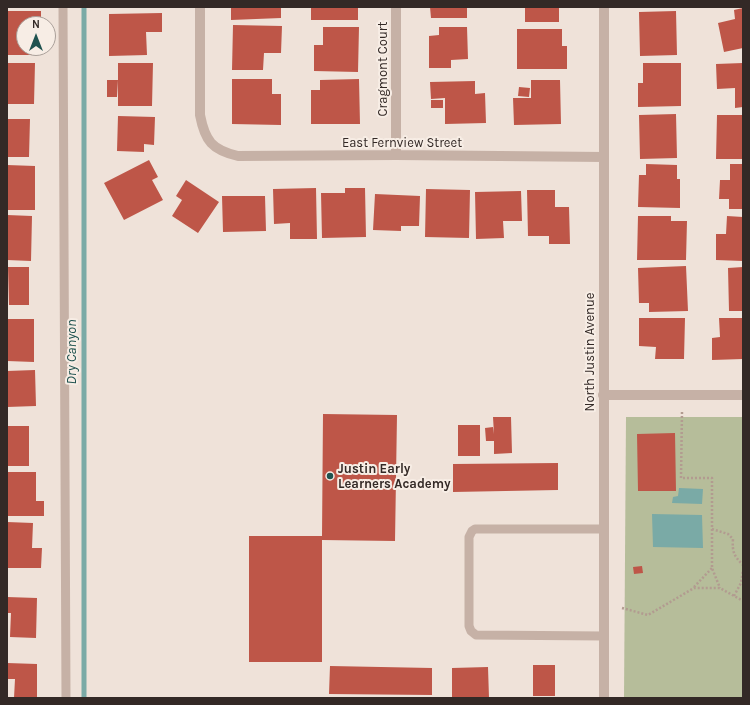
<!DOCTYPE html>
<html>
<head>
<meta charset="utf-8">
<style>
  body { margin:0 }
  #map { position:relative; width:750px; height:705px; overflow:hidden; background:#efe2d9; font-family:Karla,sans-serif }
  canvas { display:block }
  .frame { position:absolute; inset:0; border:8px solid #332926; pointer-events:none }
  .north { position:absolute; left:16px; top:16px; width:40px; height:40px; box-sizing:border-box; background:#f7ede5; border:1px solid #a99f99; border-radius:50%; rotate:0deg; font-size:11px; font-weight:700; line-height:16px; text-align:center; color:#332926 }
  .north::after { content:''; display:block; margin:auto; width:14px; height:18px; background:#1f524f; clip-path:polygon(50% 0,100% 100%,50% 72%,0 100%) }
</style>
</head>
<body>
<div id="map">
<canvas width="750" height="705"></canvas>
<div class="frame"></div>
<div class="north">N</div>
</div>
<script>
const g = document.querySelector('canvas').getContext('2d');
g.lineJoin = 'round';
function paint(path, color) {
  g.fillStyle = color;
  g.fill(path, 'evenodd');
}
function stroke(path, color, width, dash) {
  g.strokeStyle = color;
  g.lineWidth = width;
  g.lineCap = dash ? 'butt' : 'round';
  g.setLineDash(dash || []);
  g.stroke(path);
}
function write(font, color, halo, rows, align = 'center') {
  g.font = font + ' Karla,sans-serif';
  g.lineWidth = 4;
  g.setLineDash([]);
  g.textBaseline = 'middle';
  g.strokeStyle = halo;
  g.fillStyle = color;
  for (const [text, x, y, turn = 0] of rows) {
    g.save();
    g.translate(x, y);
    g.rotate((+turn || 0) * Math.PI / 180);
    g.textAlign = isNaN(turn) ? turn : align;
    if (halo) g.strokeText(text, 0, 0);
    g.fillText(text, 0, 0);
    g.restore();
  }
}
paint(new Path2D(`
  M 626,417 L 743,417 L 743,698 L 624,698 Z`), '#b6bd9a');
paint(new Path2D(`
  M 679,488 L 703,489 L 702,504 L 672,503 L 673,497 L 678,496 Z
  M 652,514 L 702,515 L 703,548 L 653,547 Z`), '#7aaaa6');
stroke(new Path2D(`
  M 84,698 L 84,7`), '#7aaaa6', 5);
paint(new Path2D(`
  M 231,7 L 281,7 L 281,18 L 231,20 Z
  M 311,7 L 358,7 L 358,20 L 311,20 Z
  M 430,7 L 467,7 L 467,18 L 431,18 Z
  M 525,7 L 559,7 L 559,22 L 525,22 Z
  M 743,8 L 743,48 L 724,52 L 718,23 L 735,19 L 734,10 Z
  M 7,11 L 41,11 L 41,24 L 24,24 L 24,48 L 33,48 L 33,55 L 7,55 Z
  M 676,11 L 677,55 L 640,56 L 639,12 Z
  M 162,13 L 162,32 L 146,32 L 147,55 L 109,56 L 109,14 Z
  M 233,25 L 282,26 L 281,53 L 264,53 L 263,70 L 232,70 Z
  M 323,27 L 359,27 L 358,72 L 314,71 L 314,45 L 323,45 Z
  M 439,27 L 467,27 L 468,59 L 451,60 L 451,68 L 429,68 L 429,36 L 439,35 Z
  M 517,29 L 562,29 L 562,46 L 567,46 L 567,69 L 517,69 Z
  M 7,63 L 35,63 L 34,104 L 7,104 Z
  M 118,63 L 153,63 L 152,106 L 118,106 Z
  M 643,63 L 681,63 L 681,106 L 638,107 L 638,83 L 643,83 Z
  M 743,63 L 743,107 L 735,108 L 735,88 L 717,89 L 716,64 Z
  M 232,79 L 272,79 L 272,94 L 281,94 L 281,125 L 232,124 Z
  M 359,79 L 360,124 L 311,124 L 311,90 L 320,90 L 320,80 Z
  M 107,80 L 118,80 L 117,97 L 107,97 Z
  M 531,80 L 560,80 L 561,124 L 514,125 L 513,98 L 531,98 Z
  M 475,81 L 475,94 L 485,93 L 486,123 L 445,124 L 445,98 L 431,99 L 430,82 Z
  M 519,87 L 530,88 L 529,97 L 518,96 Z
  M 431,100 L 443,100 L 443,108 L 431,108 Z
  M 676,114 L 677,158 L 640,159 L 639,115 Z
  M 717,115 L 743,115 L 743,159 L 716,159 Z
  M 118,116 L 155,117 L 154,145 L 144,144 L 144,152 L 117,151 Z
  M 7,119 L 30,119 L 29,157 L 7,157 Z
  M 149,160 L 158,177 L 152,180 L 163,200 L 124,220 L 104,183 Z
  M 646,164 L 677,165 L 677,179 L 680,179 L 680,208 L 638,207 L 639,175 L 646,175 Z
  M 730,164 L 743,164 L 743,209 L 729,209 L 729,199 L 719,199 L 720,180 L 730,180 Z
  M 7,165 L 35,166 L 35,210 L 7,210 Z
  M 186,180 L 219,202 L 198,233 L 172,216 L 182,200 L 176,196 Z
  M 316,188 L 317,239 L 290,239 L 290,223 L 274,224 L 273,189 Z
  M 345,188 L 365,188 L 366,237 L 322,238 L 321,193 L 345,193 Z
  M 426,189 L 470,190 L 469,238 L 425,237 Z
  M 527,190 L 555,190 L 555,207 L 569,207 L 570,244 L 549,244 L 549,236 L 528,236 Z
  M 521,191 L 522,221 L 503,221 L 504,238 L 476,239 L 475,192 Z
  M 375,194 L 420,196 L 419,226 L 401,226 L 401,231 L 373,230 Z
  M 222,196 L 265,196 L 266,231 L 223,232 Z
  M 7,215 L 32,216 L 31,261 L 7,260 Z
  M 638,216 L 671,216 L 671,221 L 687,221 L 686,260 L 637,260 Z
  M 727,216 L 743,217 L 743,261 L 716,260 L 716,234 L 726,234 Z
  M 686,266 L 688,311 L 649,312 L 649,303 L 639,303 L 638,268 Z
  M 8,267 L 29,267 L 29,305 L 9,305 Z
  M 743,267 L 743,311 L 729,311 L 728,268 Z
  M 639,318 L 685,318 L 684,359 L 655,359 L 656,347 L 639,346 Z
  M 719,318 L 743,318 L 743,359 L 712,360 L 712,338 L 720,337 Z
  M 7,319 L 34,319 L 34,362 L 7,361 Z
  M 35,370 L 36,406 L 7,407 L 7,371 Z
  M 323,414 L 397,415 L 395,541 L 322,540 L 322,662 L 249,662 L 249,536 L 322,536 Z
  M 493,417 L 511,417 L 512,453 L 494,454 L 494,441 L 486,441 L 485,428 L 493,427 L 494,434 Z
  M 458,425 L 480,425 L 480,456 L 458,456 Z
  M 7,426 L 29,426 L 29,466 L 7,466 Z
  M 675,433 L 676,491 L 638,491 L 637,434 Z
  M 558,463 L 558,490 L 453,492 L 453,464 Z
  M 7,472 L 36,472 L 36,501 L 44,501 L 44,516 L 7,516 Z
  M 7,522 L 33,523 L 32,548 L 42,548 L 41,568 L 7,568 Z
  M 642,566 L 643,573 L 634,574 L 633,567 Z
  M 7,597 L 37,598 L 36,638 L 10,637 L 11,613 L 7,613 Z
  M 7,663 L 37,664 L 37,698 L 14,698 L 15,679 L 7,679 Z
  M 533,665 L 555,665 L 555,696 L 533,696 Z
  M 330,666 L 432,668 L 432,695 L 329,694 Z
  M 488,667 L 489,698 L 452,698 L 452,668 Z`), '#be5648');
stroke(new Path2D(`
  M 682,412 L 681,478 L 712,478 L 712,568 L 720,588
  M 712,529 L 728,534 L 733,539 C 732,552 734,556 743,565
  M 694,587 L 712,568
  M 734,596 L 741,583 L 743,570
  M 622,608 L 648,615 L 694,588 L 720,588 L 743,601`), '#b29b90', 2.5, [2, 2]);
stroke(new Path2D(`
  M 63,7 L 66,698
  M 604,529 L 475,529 L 472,531 L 469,537 L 469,626 L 471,631 L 476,635 L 604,636`), '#c6b1a6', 9);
stroke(new Path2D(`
  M 200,7 L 200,115 C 205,141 212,150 238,156 L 396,155 L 604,157
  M 396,7 L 396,155
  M 604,7 L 604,698
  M 603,395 L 743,395`), '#c6b1a6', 10);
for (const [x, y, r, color] of [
  [330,476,4,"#1f524f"]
]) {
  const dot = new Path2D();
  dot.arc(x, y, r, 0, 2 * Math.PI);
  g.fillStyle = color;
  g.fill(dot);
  stroke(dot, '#f7ede5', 1.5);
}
write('13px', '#332926', '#f7ede5', [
  ["Cragmont Court",383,69,-90],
  ["East Fernview Street",402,143],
  ["North Justin Avenue",590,352,-90]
]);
write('bold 13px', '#332926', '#f7ede5', [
  ["Justin Early",338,469],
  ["Learners Academy",338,484]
], 'left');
write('italic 14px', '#1f524f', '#f7ede5', [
  ["Dry Canyon",72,352,-90]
]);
</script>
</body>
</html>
